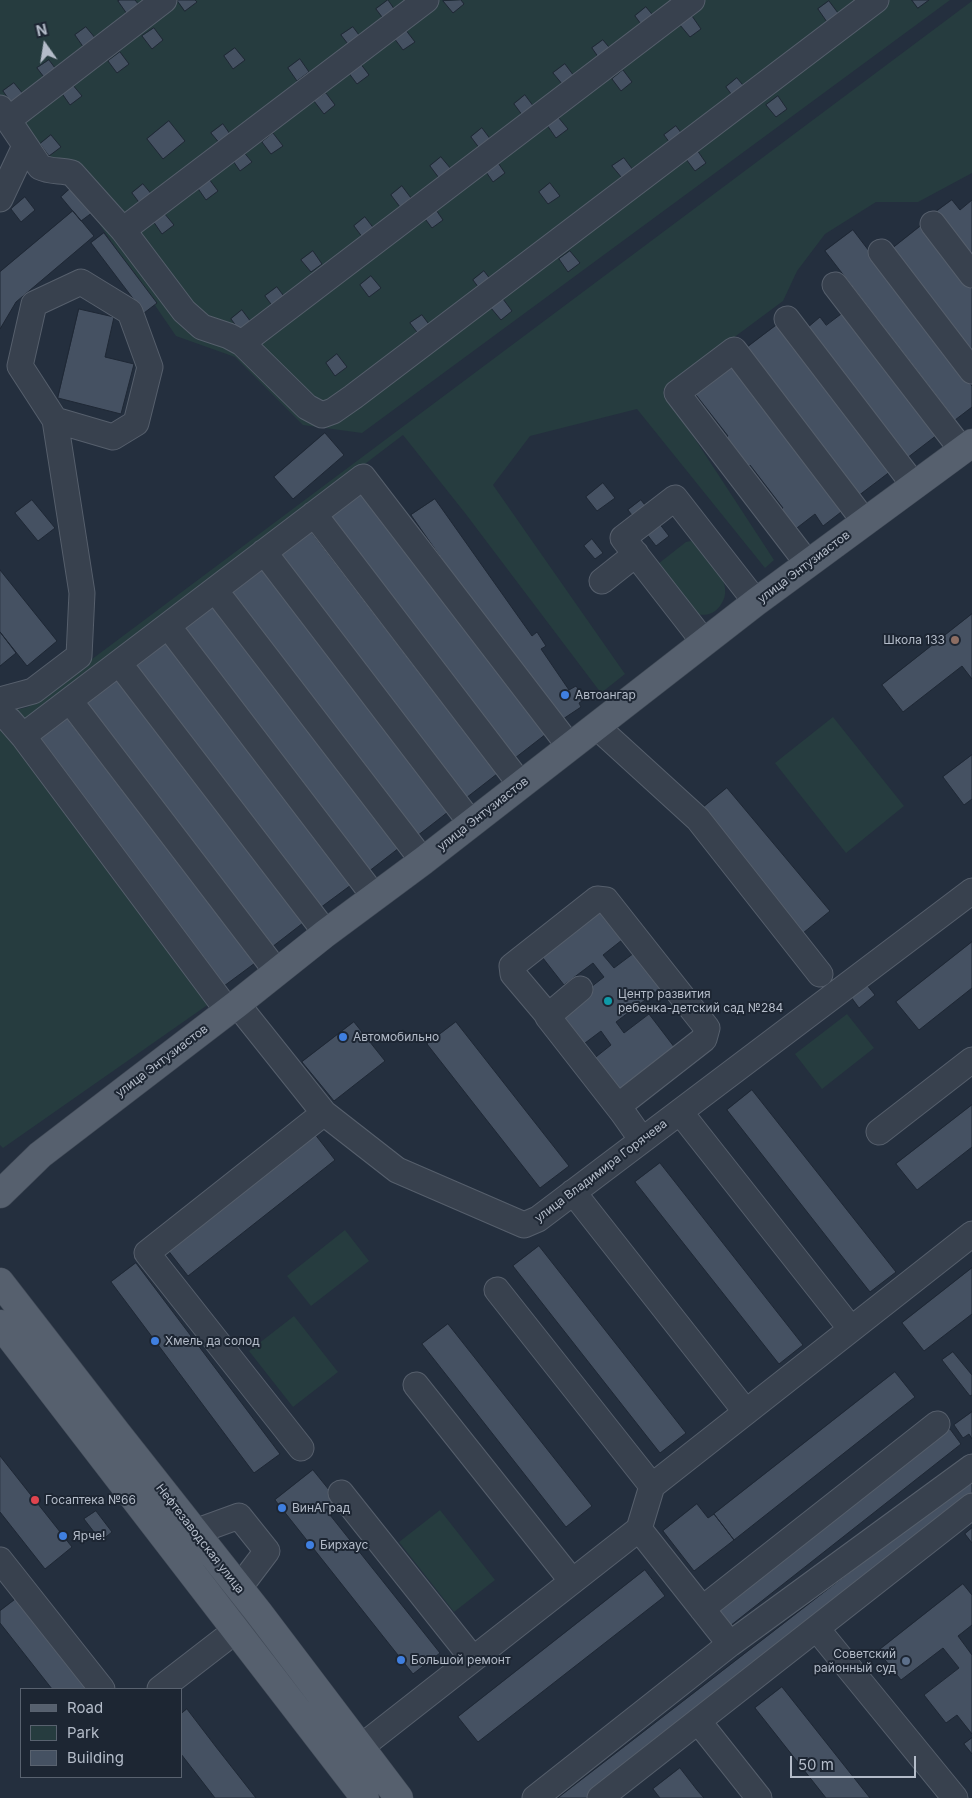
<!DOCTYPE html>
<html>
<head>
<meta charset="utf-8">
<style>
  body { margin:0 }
  #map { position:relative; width:972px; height:1798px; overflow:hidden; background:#242f3e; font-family:Inter,sans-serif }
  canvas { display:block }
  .legend { position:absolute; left:20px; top:1688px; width:162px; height:90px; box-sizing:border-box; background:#1d2633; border:1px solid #59626f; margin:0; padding:6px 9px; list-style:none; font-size:15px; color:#b4bcc9 }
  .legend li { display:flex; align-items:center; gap:10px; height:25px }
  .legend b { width:25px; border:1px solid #59626f }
  .north { position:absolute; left:20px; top:20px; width:50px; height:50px; -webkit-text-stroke:4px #1d2633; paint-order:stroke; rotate:347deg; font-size:14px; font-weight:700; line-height:20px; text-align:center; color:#b4bcc9 }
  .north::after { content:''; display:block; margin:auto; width:18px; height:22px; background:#b4bcc9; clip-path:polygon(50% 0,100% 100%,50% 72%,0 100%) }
  .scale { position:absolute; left:790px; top:1756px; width:126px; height:22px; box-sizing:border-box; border:2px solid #b4bcc9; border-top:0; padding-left:6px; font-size:15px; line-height:18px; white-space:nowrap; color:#b4bcc9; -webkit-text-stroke:4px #1d2633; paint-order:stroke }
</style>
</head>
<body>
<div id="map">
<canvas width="972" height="1798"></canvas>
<ul class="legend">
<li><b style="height:6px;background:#56606e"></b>Road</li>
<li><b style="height:14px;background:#263c3f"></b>Park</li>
<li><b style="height:14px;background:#455162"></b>Building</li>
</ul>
<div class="north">N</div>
<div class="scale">50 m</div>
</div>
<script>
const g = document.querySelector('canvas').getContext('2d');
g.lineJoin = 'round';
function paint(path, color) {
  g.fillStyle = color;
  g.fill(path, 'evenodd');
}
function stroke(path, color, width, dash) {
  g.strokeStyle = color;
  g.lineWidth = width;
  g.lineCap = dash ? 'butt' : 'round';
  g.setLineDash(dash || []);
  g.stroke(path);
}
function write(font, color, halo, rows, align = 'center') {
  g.font = font + ' Inter,sans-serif';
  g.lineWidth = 4;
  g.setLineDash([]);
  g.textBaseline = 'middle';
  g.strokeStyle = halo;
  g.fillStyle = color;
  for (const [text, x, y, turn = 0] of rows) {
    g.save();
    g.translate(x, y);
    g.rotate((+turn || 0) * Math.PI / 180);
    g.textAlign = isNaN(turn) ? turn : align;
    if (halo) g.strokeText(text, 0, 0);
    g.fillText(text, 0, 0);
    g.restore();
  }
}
paint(new Path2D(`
  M 0,0 L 950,0 L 362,433 L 303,425 L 235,357 L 176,336 L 72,184 L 0,121 Z
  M 972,1 L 972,173 L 918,202 L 876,202 L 825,234 L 797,271 L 783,301 L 663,390 L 774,560 L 765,568 L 637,409 L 530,436 L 493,485 L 625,674 L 601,693 L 465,513 L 403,435 L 12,732 L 216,999 L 3,1148 L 0,1145 L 0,714 L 28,707 Z
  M 691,541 L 695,543 C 709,560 737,584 720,606 C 713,615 705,616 695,614 L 658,564 L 686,542 Z
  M 833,717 L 904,806 L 846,853 L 775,763 Z
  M 847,1014 L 874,1048 L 822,1089 L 795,1054 Z
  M 345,1230 L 369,1261 L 311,1306 L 287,1276 Z
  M 294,1316 L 338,1372 L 293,1407 L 249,1351 Z
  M 440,1510 L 495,1580 L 454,1612 L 399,1542 Z`), '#263c3f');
const building = new Path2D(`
  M 120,0 L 135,0 L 139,5 L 127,14 L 118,1 Z
  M 177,0 L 195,0 L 197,2 L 185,11 Z
  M 388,0 L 397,13 L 385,21 L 376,9 Z
  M 461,0 L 464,4 L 453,13 L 443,1 Z
  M 912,0 L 929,0 L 918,8 Z
  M 829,1 L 838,13 L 827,22 L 818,9 Z
  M 646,7 L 656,19 L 644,28 L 635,16 Z
  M 692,16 L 701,29 L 690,37 L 680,25 Z
  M 86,27 L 96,39 L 84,48 L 75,35 Z
  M 353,27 L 362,39 L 351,48 L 341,35 Z
  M 154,28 L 163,40 L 152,49 L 142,36 Z
  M 405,29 L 415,42 L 403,50 L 394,38 Z
  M 603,40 L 613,52 L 601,61 L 592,48 Z
  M 235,48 L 245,60 L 233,69 L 224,56 Z
  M 120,52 L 129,64 L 117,73 L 108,61 Z
  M 300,59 L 309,72 L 297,81 L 288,68 Z
  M 49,60 L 58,72 L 47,81 L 37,68 Z
  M 360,63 L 369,75 L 357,84 L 348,72 Z
  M 565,64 L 574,76 L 563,85 L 553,73 Z
  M 623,70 L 632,82 L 621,91 L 612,79 Z
  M 737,78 L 747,90 L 735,99 L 726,87 Z
  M 14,83 L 24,95 L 12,104 L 3,91 Z
  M 72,84 L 82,96 L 70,105 L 61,92 Z
  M 326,93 L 335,105 L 324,114 L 314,101 Z
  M 525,95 L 534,107 L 523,116 L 514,104 Z
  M 778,96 L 787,109 L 776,117 L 766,105 Z
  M 558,117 L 568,129 L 556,138 L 547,125 Z
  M 169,121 L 185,141 L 163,159 L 147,139 Z
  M 223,124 L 232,137 L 221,145 L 211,133 Z
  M 676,126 L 685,138 L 673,147 L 664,135 Z
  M 482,128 L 491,140 L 480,149 L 471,137 Z
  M 273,133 L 283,146 L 271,154 L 262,142 Z
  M 51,135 L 61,147 L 49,156 L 40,144 Z
  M 242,150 L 252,162 L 240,171 L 231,158 Z
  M 697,150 L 706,163 L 695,171 L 686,159 Z
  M 441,157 L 451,169 L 439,178 L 430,166 Z
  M 624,158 L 633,170 L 622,178 L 612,166 Z
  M 496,160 L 505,173 L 493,182 L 484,169 Z
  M 209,179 L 218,191 L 206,200 L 197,187 Z
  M 550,183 L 560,196 L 548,204 L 539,192 Z
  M 143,184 L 153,196 L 141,205 L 132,193 Z
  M 402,186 L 411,198 L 400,207 L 391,195 Z
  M 72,187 L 93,212 L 81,221 L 61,197 Z
  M 25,197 L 35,210 L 21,222 L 11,209 Z
  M 952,200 L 960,210 L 972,200 L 972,257 L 937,211 Z
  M 434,207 L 443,220 L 432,228 L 423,216 Z
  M 73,211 L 94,236 L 16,302 L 0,329 L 0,272 Z
  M 164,213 L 174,225 L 162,234 L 153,221 Z
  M 365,217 L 375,230 L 363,238 L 354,226 Z
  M 922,225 L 972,289 L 972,351 L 893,248 Z
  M 853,230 L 972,386 L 972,407 L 955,420 L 825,251 Z
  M 104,233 L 157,303 L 144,313 L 91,243 Z
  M 313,251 L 322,264 L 311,272 L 301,260 Z
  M 570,251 L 580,263 L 568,272 L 559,259 Z
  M 484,271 L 494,284 L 482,292 L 473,280 Z
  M 371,276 L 381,288 L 369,297 L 360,285 Z
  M 277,287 L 286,299 L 274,308 L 265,296 Z
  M 503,299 L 512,311 L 501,320 L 491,308 Z
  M 79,309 L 114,317 L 105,357 L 134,364 L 121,414 L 58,398 Z
  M 242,310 L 251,322 L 240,331 L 231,319 Z
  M 843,313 L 937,435 L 907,458 L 807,328 L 820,317 L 826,325 Z
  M 422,315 L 431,327 L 420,336 L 410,323 Z
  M 778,324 L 891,471 L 858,496 L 745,349 Z
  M 337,354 L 347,367 L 335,376 L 326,363 Z
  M 732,361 L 845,509 L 823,526 L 815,514 L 789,534 L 775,515 L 783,508 L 750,465 L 746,469 L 724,440 L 728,436 L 693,391 Z
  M 325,433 L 344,455 L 293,499 L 274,477 Z
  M 603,483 L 615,498 L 597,511 L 586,497 Z
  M 359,489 L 546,734 L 515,758 L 328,513 Z
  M 435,499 L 532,636 L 537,632 L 546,646 L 541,649 L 569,690 L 576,686 L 585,699 L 579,703 L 581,707 L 557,723 L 411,515 Z
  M 32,500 L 55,528 L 38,541 L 15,513 Z
  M 641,500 L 669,536 L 656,546 L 628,510 Z
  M 309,529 L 497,774 L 466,798 L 278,553 Z
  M 592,539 L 603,553 L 595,559 L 584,546 Z
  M 260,567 L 448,812 L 417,836 L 229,591 Z
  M 0,570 L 57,641 L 27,666 L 0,632 Z
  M 212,604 L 399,848 L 368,872 L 181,628 Z
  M 972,614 L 972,679 L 962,666 L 903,712 L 882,685 Z
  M 0,632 L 16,653 L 0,666 Z
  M 163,640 L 351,885 L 320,908 L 132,664 Z
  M 115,678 L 303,923 L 272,947 L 84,702 Z
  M 67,718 L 255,963 L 224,986 L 36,741 Z
  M 972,755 L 972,799 L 964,805 L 943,777 Z
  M 727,788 L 830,911 L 803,933 L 700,810 Z
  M 597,907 L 622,940 L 603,955 L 614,968 L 634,953 L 661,988 L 616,1022 L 624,1033 L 649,1014 L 678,1052 L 615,1101 L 587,1064 L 611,1045 L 601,1031 L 577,1049 L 552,1017 L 604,977 L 593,963 L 564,985 L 539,953 Z
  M 972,942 L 972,988 L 919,1030 L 896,1002 Z
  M 867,985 L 875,995 L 859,1008 L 851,997 Z
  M 354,1022 L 385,1061 L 334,1101 L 302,1062 Z
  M 456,1022 L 569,1166 L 540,1188 L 427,1044 Z
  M 752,1090 L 896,1272 L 870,1292 L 727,1110 Z
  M 972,1105 L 972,1147 L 917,1190 L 896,1164 Z
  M 314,1133 L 335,1160 L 188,1276 L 167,1249 Z
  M 660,1163 L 803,1345 L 779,1364 L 635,1182 Z
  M 539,1246 L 686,1433 L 660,1453 L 513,1266 Z
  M 136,1263 L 280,1454 L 254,1473 L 111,1282 Z
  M 972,1268 L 972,1314 L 924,1351 L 902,1323 Z
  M 448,1324 L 592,1506 L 566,1527 L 422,1344 Z
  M 953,1352 L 972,1375 L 972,1395 L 970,1396 L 942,1360 Z
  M 895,1372 L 915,1397 L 734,1540 L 714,1514 Z
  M 972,1412 L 972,1439 L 969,1434 L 963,1438 L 954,1425 Z
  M 950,1429 L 961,1444 L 730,1626 L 718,1611 Z
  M 0,1456 L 72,1547 L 45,1569 L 0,1512 Z
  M 313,1470 L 338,1501 L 326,1510 L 440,1653 L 413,1674 L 275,1500 Z
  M 972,1478 L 972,1500 L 587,1798 L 558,1798 Z
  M 697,1504 L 708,1518 L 714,1514 L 734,1540 L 694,1571 L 663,1531 Z
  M 96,1511 L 112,1532 L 101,1541 L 84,1519 Z
  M 972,1528 L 972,1543 L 965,1534 Z
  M 645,1570 L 665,1596 L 478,1742 L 458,1717 Z
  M 963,1584 L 972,1595 L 972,1625 L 958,1636 L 972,1655 L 972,1734 L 957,1715 L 946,1723 L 924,1695 L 959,1668 L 943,1648 L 901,1680 L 878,1651 Z
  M 21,1595 L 96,1689 L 52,1689 L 0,1623 L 0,1611 Z
  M 782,1687 L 870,1798 L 826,1798 L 755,1708 Z
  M 187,1709 L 216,1747 L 256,1798 L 215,1798 L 181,1754 L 181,1714 Z
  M 972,1738 L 972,1754 L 964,1744 Z
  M 680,1768 L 697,1790 L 704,1798 L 660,1798 L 653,1789 Z`);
paint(building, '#455162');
stroke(building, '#1f2835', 1);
const minor = new Path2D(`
  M 0,108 L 40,167 C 50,172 61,170 72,173 L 123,230 L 184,311 L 202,327 L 229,336 L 242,343 L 307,407 L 322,415 L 333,411 L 353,397 L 876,0
  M 8,120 L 164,0
  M 0,199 L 25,146
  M 933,224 L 972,275
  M 123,230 L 426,0
  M 881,252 L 972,371
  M 835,285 L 962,450
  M 787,319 L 914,485
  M 242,343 L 692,0
  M 314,514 L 521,785
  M 264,552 L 471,823
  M 808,564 L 677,393 L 734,350 L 865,522
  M 602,581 L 636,554
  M 215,590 L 423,861
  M 168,626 L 374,896
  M 704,642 L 623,538 L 675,498 L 756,602
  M 119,663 L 326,933
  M 0,700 L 33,691 L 79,656 L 82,593 L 55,420 L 20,366 L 34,304 L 81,282 L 130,312 L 150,367 L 136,423 L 113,437 L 55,420
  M 70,701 L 277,972
  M 0,713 L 9,720 L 23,736
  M 596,726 L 698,819 L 820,974
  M 580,989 L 554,1011 L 546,1013 L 513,974 L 512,966 L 597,899 L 606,900 L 707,1028 L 704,1039 L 622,1103 L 623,1113 L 642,1140
  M 237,1004 L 324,1113 L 397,1170 L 524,1225 L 538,1219 L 972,891
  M 228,1011 L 23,736 L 363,477 L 570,747
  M 546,1013 L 548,1017 L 623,1113
  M 680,1112 L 851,1329
  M 879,1132 L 972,1060
  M 573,1192 L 746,1412
  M 497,1290 L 652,1486
  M 416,1385 L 572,1581
  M 301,1448 L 147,1253 L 324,1113
  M 341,1493 L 473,1659
  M 639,1529 L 730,1644
  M 195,1532 L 239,1516 L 267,1551 L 239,1588
  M 0,1560 L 102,1689
  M 702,1609 L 937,1424
  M 817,1629 L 955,1798
  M 160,1689 L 235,1631
  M 698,1721 L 759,1798
  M 361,1747 L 639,1529 L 652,1486 L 972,1234
  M 535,1798 L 730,1644 L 972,1467
  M 600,1798 L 972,1506`);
const major = new Path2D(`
  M 0,1194 L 40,1155 L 237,1004 L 326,933 L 423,861 L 756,602 L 972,443
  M 0,1282 L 117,1433 L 259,1613 L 399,1798
  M 0,1324 L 365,1798`);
stroke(minor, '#565f6c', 27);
stroke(major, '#414a57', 29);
stroke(minor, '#38414e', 25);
stroke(major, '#56606e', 28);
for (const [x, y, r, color] of [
  [955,640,5,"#8d6e63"],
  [565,695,5,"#3f7fe0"],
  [608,1001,5,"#0f9aa8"],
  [343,1037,5,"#3f7fe0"],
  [155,1341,5,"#3f7fe0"],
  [35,1500,5,"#e0444e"],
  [282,1508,5,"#3f7fe0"],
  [63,1536,5,"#3f7fe0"],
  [310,1545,5,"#3f7fe0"],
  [401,1660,5,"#3f7fe0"],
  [906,1661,5,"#5c6f8a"]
]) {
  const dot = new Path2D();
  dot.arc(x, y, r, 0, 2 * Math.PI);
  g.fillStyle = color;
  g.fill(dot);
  stroke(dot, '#1d2633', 2);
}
write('12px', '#b4bcc9', '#1d2633', [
  ["улица Энтузиастов",804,567,-37],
  ["улица Энтузиастов",483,814,-38],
  ["улица Энтузиастов",162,1061,-37],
  ["улица Владимира Горячева",601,1171,-37],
  ["Нефтезаводская улица",200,1539,52]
]);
write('12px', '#b4bcc9', '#1d2633', [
  ["Школа 133",945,640,"right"],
  ["Автоангар",575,695],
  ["Центр развития",618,994],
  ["ребенка-детский сад №284",618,1008],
  ["Автомобильно",353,1037],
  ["Хмель да солод",165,1341],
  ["Госаптека №66",45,1500],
  ["ВинАГрад",292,1508],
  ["Ярче!",73,1536],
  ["Бирхаус",320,1545],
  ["Советский",896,1654,"right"],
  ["районный суд",896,1668,"right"],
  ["Большой ремонт",411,1660]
], 'left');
</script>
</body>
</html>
